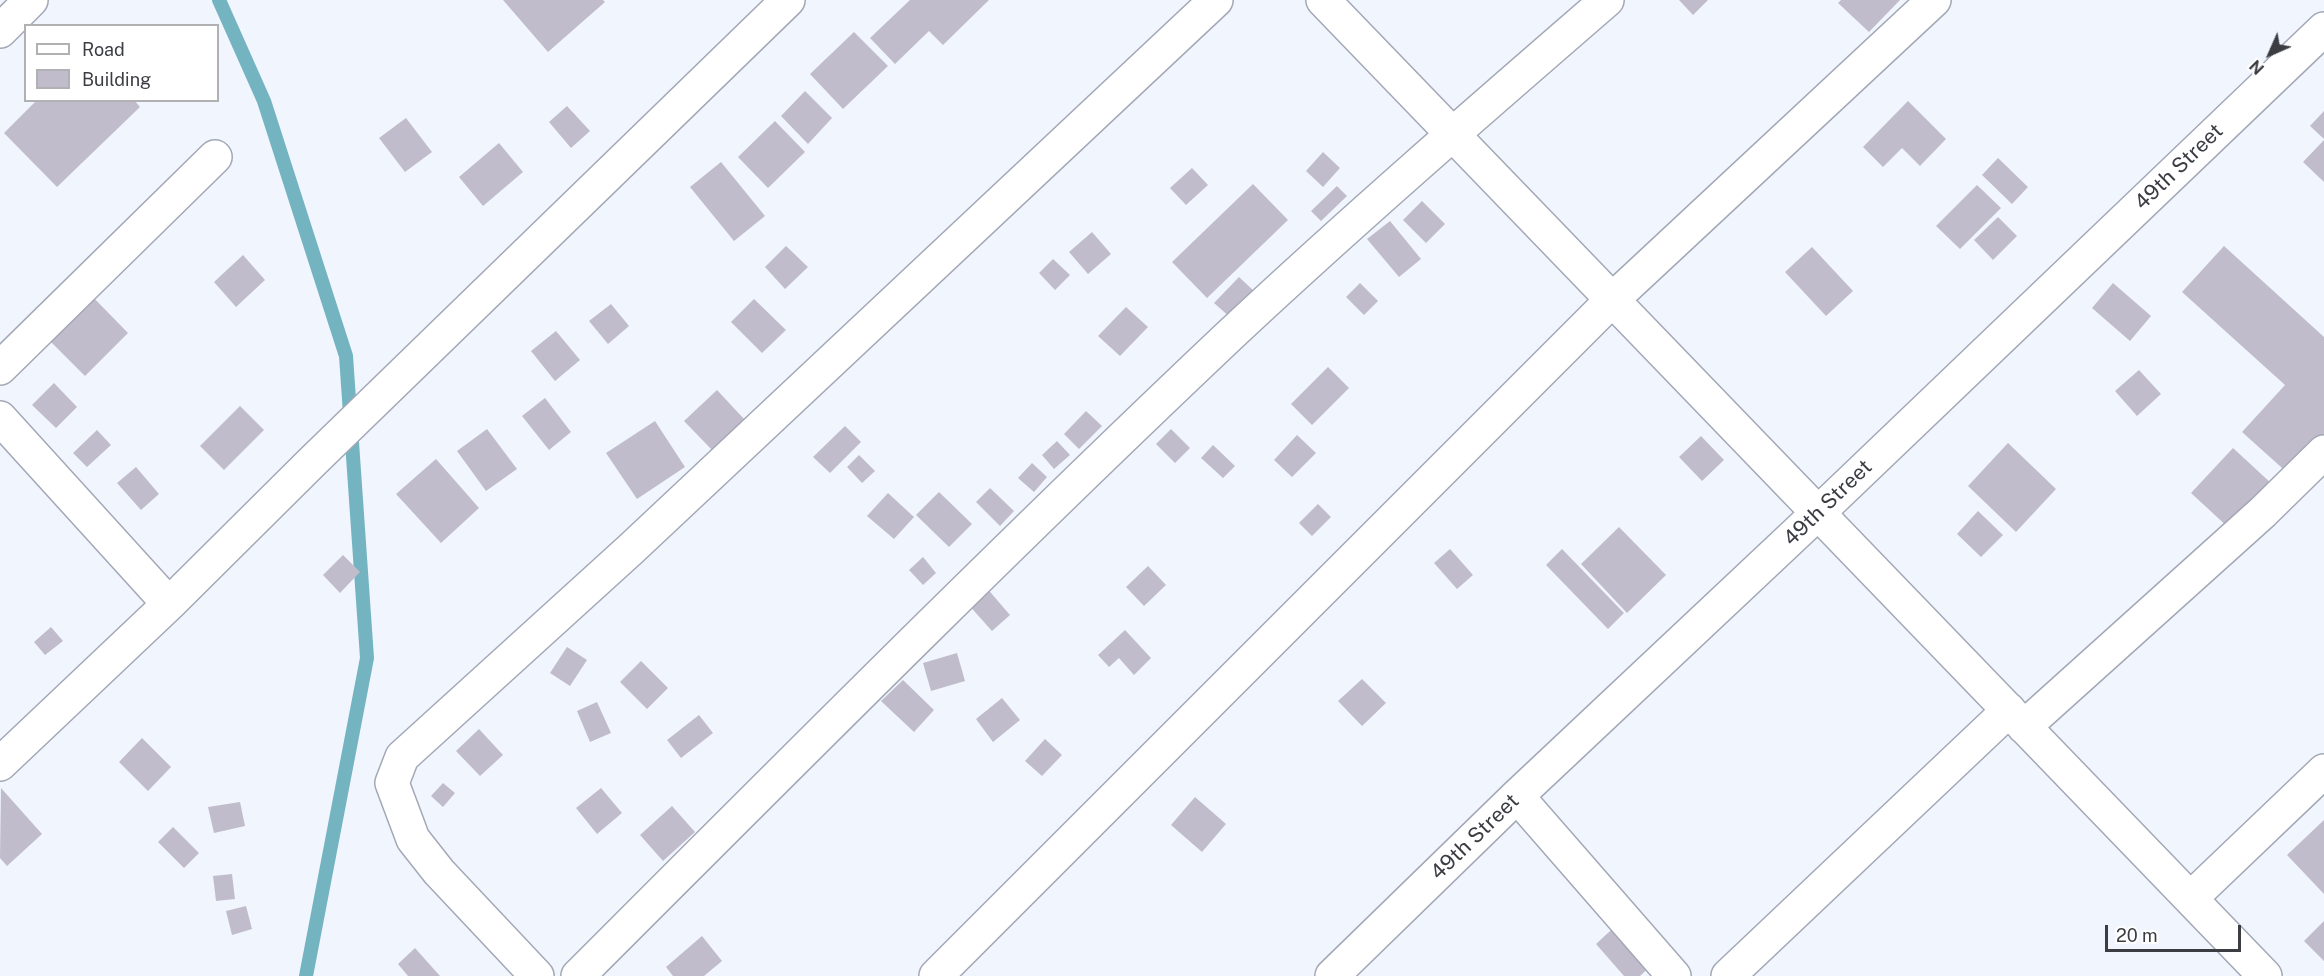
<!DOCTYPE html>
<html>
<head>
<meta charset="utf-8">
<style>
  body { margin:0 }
  #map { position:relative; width:2324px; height:976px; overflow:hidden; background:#f1f5fe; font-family:"Public Sans",sans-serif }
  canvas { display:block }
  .legend { position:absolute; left:24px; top:24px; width:195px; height:78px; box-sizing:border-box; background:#fff; border:2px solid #b1b1b4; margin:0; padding:8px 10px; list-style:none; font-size:18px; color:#3b3d43 }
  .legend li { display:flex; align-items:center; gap:12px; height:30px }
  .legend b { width:30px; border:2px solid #b1b1b4 }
  .north { position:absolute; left:2240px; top:24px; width:60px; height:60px; -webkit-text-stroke:4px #fff; paint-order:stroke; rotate:225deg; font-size:16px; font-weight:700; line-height:24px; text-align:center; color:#3b3d43 }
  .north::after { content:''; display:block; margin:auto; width:21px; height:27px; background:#3b3d43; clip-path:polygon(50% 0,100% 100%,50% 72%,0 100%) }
  .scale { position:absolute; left:2105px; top:925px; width:136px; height:27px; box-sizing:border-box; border:3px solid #3b3d43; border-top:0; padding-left:8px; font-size:18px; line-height:21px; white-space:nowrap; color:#3b3d43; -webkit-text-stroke:4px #fff; paint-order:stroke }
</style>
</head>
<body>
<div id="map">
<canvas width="2324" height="976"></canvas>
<ul class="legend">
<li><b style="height:8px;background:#fff"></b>Road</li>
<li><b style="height:16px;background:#c0bccb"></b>Building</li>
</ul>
<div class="north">N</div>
<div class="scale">20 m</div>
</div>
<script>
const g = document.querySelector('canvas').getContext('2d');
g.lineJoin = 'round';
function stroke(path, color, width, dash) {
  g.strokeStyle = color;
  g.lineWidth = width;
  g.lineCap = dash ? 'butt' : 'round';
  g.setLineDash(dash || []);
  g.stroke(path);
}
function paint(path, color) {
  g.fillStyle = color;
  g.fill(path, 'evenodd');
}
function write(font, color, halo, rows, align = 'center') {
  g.font = font + ' "Public Sans",sans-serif';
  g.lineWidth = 4.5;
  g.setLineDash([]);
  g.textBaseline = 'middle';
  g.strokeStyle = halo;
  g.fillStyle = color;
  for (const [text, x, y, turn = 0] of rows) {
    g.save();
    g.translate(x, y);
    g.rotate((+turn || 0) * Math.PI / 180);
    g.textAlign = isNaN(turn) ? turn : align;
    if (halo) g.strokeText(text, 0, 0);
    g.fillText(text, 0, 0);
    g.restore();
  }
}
stroke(new Path2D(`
  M 219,0 L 264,101 L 346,356 L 367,658 L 306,976`), '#74b4c1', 14);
paint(new Path2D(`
  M 503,0 L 603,0 L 605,2 L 548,52 Z
  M 910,0 L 989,0 L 943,45 L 929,31 L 895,64 L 870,38 Z
  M 1679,0 L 1708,0 L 1693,15 Z
  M 1841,0 L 1900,0 L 1869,32 L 1838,3 Z
  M 854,32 L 888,66 L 843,109 L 810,74 Z
  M 805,91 L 832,118 L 808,144 L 781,116 Z
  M 37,100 L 134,100 L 140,107 L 57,187 L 4,133 Z
  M 1908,101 L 1946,139 L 1920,166 L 1902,148 L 1883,167 L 1863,147 Z
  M 567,106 L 590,131 L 571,148 L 549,122 Z
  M 2324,111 L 2324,139 L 2310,126 Z
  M 406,118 L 432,152 L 405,172 L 379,138 Z
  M 775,121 L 805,152 L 768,188 L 738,157 Z
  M 2324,140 L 2324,182 L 2303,162 Z
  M 499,143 L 523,172 L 483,206 L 459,177 Z
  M 1323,152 L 1340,168 L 1323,187 L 1306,171 Z
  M 1998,158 L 2028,187 L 2012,204 L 1982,175 Z
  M 721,162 L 765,216 L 734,241 L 690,187 Z
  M 1192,168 L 1208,185 L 1186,205 L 1170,188 Z
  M 1253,184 L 1288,220 L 1207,298 L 1172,262 Z
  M 1977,185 L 2001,208 L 1960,249 L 1936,226 Z
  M 1337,186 L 1347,196 L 1321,221 L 1311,211 Z
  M 1422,201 L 1445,224 L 1426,243 L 1403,220 Z
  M 1998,217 L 2017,236 L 1993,260 L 1974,240 Z
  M 1390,221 L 1421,259 L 1399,277 L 1367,239 Z
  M 1092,232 L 1111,254 L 1088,274 L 1069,252 Z
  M 786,246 L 808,267 L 785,289 L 765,267 Z
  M 2224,246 L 2324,337 L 2324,439 L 2291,476 L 2242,432 L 2285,385 L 2182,292 Z
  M 1812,247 L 1853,291 L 1826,316 L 1785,272 Z
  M 243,255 L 265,280 L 236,307 L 214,282 Z
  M 1053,259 L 1070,275 L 1055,290 L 1039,273 Z
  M 1239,277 L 1255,292 L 1231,318 L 1214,303 Z
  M 1360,283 L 1378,301 L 1364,315 L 1346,297 Z
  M 2113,283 L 2151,316 L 2130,341 L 2092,308 Z
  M 87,291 L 128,333 L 85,376 L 43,334 Z
  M 754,299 L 786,330 L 762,353 L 731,322 Z
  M 611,304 L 629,326 L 608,344 L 589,321 Z
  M 1126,307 L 1148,327 L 1120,356 L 1098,336 Z
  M 556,331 L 580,360 L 555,381 L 531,351 Z
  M 1328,367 L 1349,388 L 1312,425 L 1291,404 Z
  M 2139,370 L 2161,394 L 2137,416 L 2115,391 Z
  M 54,383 L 77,407 L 56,428 L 32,405 Z
  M 717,390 L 745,420 L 713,451 L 684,421 Z
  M 545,398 L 571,432 L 549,450 L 522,416 Z
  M 240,406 L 264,430 L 224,470 L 200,446 Z
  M 1086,411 L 1102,426 L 1079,449 L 1064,434 Z
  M 655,421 L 685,467 L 637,499 L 606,453 Z
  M 845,426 L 861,442 L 830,473 L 813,457 Z
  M 487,429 L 517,469 L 486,491 L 457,451 Z
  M 1171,429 L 1190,448 L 1175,463 L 1156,444 Z
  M 97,430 L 111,445 L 87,467 L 73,453 Z
  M 1297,435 L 1316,453 L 1292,477 L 1274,460 Z
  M 1701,436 L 1724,460 L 1702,481 L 1679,457 Z
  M 1057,441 L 1070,455 L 1054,469 L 1042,455 Z
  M 2008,443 L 2056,489 L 2016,532 L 1968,486 Z
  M 1213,445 L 1235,466 L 1223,478 L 1201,458 Z
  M 2233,448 L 2272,484 L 2230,529 L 2191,493 Z
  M 859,455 L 875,471 L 862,483 L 847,467 Z
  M 436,459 L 479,508 L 441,543 L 396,494 Z
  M 1032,463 L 1047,477 L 1034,492 L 1018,478 Z
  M 136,467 L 159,494 L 141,510 L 117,483 Z
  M 990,488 L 1014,511 L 1000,526 L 976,502 Z
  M 939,492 L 972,524 L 949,547 L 916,515 Z
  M 888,493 L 914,517 L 894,539 L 867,516 Z
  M 1318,504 L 1331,517 L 1312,536 L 1299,523 Z
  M 1978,511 L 2003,535 L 1981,557 L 1957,534 Z
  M 1619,527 L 1666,575 L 1627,613 L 1581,564 Z
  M 1450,549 L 1473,575 L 1457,589 L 1434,563 Z
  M 1562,549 L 1624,613 L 1608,629 L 1546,565 Z
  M 343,555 L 360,572 L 340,593 L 323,575 Z
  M 923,557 L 936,573 L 923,585 L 909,570 Z
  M 1148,566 L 1166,585 L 1144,606 L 1126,587 Z
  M 985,586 L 1010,615 L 992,631 L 967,603 Z
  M 51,627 L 63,641 L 45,655 L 34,642 Z
  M 1125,630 L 1151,658 L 1134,675 L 1119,658 L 1109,667 L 1098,655 Z
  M 567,647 L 587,660 L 570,686 L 550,673 Z
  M 957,653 L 965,681 L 931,691 L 923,663 Z
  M 641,661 L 668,688 L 647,709 L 620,682 Z
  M 1362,679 L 1386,703 L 1362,726 L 1338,701 Z
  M 903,680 L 934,710 L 914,732 L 881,701 Z
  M 1002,698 L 1020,720 L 993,742 L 976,719 Z
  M 597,702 L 611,733 L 590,742 L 577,711 Z
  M 699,715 L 713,733 L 681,758 L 667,740 Z
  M 479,729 L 503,755 L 480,776 L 456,751 Z
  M 142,738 L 171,767 L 148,791 L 119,762 Z
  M 1045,739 L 1062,755 L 1042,776 L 1025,761 Z
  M 443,783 L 455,793 L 443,807 L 431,796 Z
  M 1,788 L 42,834 L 7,866 L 0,858 Z
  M 601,788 L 622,813 L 597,834 L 576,808 Z
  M 1195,797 L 1226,824 L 1202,852 L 1171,825 Z
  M 240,802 L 245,826 L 214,833 L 208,807 Z
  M 672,806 L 695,832 L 663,861 L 640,835 Z
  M 2324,820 L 2324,894 L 2287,855 Z
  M 173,827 L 199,853 L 184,868 L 158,842 Z
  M 232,874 L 235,899 L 216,901 L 213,876 Z
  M 246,906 L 252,929 L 232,935 L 226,911 Z
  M 1621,921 L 1657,960 L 1640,976 L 1624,976 L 1596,944 Z
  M 2324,921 L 2324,961 L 2304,941 Z
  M 702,936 L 722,961 L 704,976 L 673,976 L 666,967 Z
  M 415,948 L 440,976 L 408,976 L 398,964 Z`), '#c0bccb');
const minor = new Path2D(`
  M 1323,0 L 2265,976
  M 0,31 L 31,0
  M 0,368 L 215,157
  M 0,418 L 169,604 L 312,462 L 788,0
  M 2024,727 L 2263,512 L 2324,452
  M 0,764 L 169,604
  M 1517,796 L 1674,976
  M 2191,898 L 2324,771
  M 537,976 L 439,872 L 413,839 L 392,783 L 402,757 L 631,549 L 1216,0
  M 578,976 C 793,761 1008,545 1229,336 C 1352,221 1480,110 1607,0
  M 936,976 L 1612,300 L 1934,0
  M 1332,976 L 1517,796 L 1818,513 L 2324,29
  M 1728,976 L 2009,710`);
stroke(minor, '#a3a8b6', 36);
stroke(minor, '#fff', 33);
write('21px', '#3b3d43', '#fff', [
  ["49th Street",2179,167,-44],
  ["49th Street",1828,503,-44],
  ["49th Street",1475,837,-44]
]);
</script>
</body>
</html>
